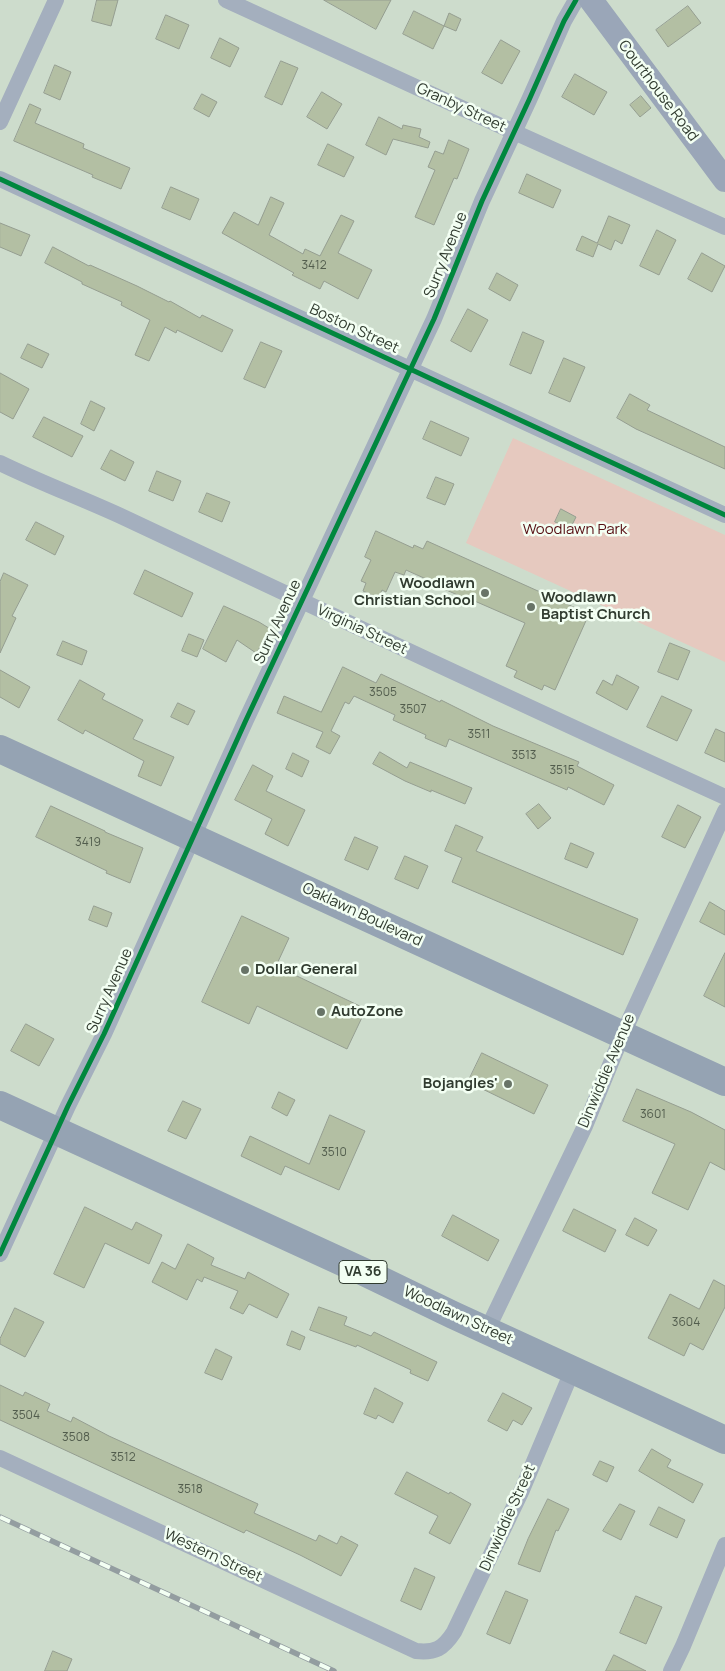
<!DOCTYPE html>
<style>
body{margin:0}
canvas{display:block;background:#cddccc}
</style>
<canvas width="725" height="1671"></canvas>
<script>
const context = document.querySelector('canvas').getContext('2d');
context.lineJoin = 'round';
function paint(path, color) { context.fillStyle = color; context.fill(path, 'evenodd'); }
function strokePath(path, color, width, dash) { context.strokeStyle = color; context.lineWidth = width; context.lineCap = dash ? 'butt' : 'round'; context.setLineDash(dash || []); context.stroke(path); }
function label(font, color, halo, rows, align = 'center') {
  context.font = font + ' Manrope,sans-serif'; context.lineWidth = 5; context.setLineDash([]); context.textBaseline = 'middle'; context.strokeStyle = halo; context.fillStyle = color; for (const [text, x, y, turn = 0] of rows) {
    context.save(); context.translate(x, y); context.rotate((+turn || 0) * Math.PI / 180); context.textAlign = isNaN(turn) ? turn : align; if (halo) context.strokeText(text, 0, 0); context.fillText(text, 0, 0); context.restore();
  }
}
const green = new Path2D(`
 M 513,438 L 725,535 L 725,662 L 466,543 Z`);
const building = new Path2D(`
 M 97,0 L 118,0 L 111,26 L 92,21 Z
 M 324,0 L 391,0 L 376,29 Z
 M 688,6 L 701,23 L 668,47 L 656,30 Z
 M 414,11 L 444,26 L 449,13 L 461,19 L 456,31 L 444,26 L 433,49 L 403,34 Z
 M 166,15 L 189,25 L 179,49 L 156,39 Z
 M 220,38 L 239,48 L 230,67 L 211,58 Z
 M 501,40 L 520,51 L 502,84 L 482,73 Z
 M 281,61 L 298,68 L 282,105 L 265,97 Z
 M 55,65 L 71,72 L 60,100 L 44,93 Z
 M 575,74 L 607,92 L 594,115 L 562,97 Z
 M 322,92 L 342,104 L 327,129 L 307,117 Z
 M 202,94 L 217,102 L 209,117 L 194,109 Z
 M 641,96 L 651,108 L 640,117 L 630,105 Z
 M 30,104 L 41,109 L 35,123 L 84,144 L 83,148 L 130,168 L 121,189 L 92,177 L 93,175 L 14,141 Z
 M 379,117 L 402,129 L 403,125 L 421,129 L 419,137 L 430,142 L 428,148 L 393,139 L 386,155 L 366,145 Z
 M 449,140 L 469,149 L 457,179 L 454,178 L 434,225 L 415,217 L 435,170 L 428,167 L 435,151 L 443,154 Z
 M 328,144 L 354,157 L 344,177 L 318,165 Z
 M 527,174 L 561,190 L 553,208 L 519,193 Z
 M 171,187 L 199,199 L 190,220 L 162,208 Z
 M 271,197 L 284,203 L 269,235 L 303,254 L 305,249 L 320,256 L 341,215 L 354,221 L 338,253 L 372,270 L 358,299 L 324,281 L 320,289 L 292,275 L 294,273 L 222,233 L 234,212 L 258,225 Z
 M 609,216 L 630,225 L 622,244 L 615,240 L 611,250 L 598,244 L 593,257 L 576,250 L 582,236 L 597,243 Z
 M 0,223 L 30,235 L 21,256 L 0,247 Z
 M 657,230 L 676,240 L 659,275 L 640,266 Z
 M 53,247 L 89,266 L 90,265 L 137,286 L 169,302 L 170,301 L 200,318 L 202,315 L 233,330 L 222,352 L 177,330 L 176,333 L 165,327 L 149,361 L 135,355 L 150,320 L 121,305 L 122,302 L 82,284 L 82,282 L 45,263 Z
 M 702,253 L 725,266 L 712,292 L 688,279 Z
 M 497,273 L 518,285 L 510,301 L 489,289 Z
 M 468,309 L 488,320 L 471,352 L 451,341 Z
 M 523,332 L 544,341 L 531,374 L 510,365 Z
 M 261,342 L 282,351 L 265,388 L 244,379 Z
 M 28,344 L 49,354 L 42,368 L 21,358 Z
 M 564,358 L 585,367 L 570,402 L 549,393 Z
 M 0,373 L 29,389 L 13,419 L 0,412 Z
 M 630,394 L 650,405 L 647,410 L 725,447 L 725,469 L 636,429 L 617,418 Z
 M 91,401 L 105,408 L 94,431 L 81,424 Z
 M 44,417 L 83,436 L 72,457 L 33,437 Z
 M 431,421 L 469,438 L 461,456 L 423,439 Z
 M 111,450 L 134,462 L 125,481 L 101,469 Z
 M 157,471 L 181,481 L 173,501 L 149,491 Z
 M 436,477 L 454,484 L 445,505 L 427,498 Z
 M 207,493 L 230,502 L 222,522 L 199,512 Z
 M 561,509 L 576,517 L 570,529 L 555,522 Z
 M 36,522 L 64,536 L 55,555 L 26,540 Z
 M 376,531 L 413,548 L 414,545 L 423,549 L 427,541 L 589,614 L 555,690 L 544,685 L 542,690 L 514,677 L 517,671 L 506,666 L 525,623 L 470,599 L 469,600 L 444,589 L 444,587 L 406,570 L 404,575 L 395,572 L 386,592 L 382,590 L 378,598 L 363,591 L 366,583 L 361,581 L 371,560 L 365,557 Z
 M 145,570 L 193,593 L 182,617 L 134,594 Z
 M 4,573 L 28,585 L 12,616 L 16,618 L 0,653 L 0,582 Z
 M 224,606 L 259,622 L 272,630 L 256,653 L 237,640 L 226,662 L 203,649 Z
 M 189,634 L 204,640 L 197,657 L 182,651 Z
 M 63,641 L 87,651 L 82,665 L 57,655 Z
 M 670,643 L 690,651 L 678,680 L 658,672 Z
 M 343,667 L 376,683 L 381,674 L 440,702 L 441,700 L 493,726 L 579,762 L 577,766 L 614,785 L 604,805 L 568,787 L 567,790 L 449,739 L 446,747 L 425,738 L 426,735 L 393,720 L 395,715 L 354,696 L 349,704 L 345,702 L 331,731 L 340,736 L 330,754 L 316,747 L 323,732 L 277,713 L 284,696 L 321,712 Z
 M 0,670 L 30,687 L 19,708 L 0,697 Z
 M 617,675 L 639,687 L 627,710 L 596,693 L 603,680 L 612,685 Z
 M 80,680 L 105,694 L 102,699 L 143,720 L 133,739 L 174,757 L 161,786 L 138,776 L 144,761 L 85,730 L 83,734 L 58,720 Z
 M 662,696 L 692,710 L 677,741 L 647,727 Z
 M 178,703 L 195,711 L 188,725 L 171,717 Z
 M 716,729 L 725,733 L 725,762 L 705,753 Z
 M 380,752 L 407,768 L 410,762 L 472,788 L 465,804 L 431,790 L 431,792 L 405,781 L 373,764 Z
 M 293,753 L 309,761 L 302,777 L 286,769 Z
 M 253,765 L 273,776 L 266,791 L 305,810 L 288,846 L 265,834 L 272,819 L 235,800 Z
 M 539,804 L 551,818 L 538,829 L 526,814 Z
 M 678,805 L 701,817 L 685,848 L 662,837 Z
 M 51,806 L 105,831 L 105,832 L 143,848 L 130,883 L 106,873 L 107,871 L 36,837 Z
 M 456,825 L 483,837 L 476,851 L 638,919 L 623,955 L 452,882 L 462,858 L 445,851 Z
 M 355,837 L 378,847 L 368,870 L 345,860 Z
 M 571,843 L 594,853 L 587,868 L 565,859 Z
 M 405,856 L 428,866 L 418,889 L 395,879 Z
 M 710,902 L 725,911 L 725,935 L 700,922 Z
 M 94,906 L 112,913 L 107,927 L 89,920 Z
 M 242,916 L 289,938 L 276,966 L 366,1009 L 347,1049 L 257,1006 L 249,1024 L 202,1002 Z
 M 725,953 L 725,1007 L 704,996 Z
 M 26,1024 L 54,1039 L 39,1066 L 11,1051 Z
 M 482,1053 L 548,1085 L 534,1114 L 468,1082 Z
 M 637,1089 L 691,1112 L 725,1130 L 725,1170 L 710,1162 L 688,1210 L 652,1193 L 675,1144 L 623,1121 Z
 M 279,1092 L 295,1100 L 287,1116 L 272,1108 Z
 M 183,1101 L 201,1109 L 186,1139 L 168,1131 Z
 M 330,1115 L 365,1131 L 339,1190 L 285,1166 L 281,1175 L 241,1156 L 250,1136 L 309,1164 Z
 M 85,1207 L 132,1230 L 136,1222 L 162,1235 L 149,1264 L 105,1243 L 84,1288 L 54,1274 Z
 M 574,1209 L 616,1230 L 605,1252 L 563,1231 Z
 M 453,1215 L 499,1240 L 488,1261 L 442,1236 Z
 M 635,1218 L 657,1230 L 648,1246 L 626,1235 Z
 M 188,1244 L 214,1258 L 211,1265 L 245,1279 L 248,1272 L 289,1294 L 277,1318 L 249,1304 L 243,1314 L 230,1308 L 238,1291 L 204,1277 L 202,1282 L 197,1279 L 187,1300 L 152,1282 L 162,1262 L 175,1269 Z
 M 714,1280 L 725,1286 L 725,1307 L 703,1350 L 690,1343 L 684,1356 L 648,1338 L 670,1294 L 699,1309 Z
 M 319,1307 L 347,1317 L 344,1325 L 371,1336 L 374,1332 L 437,1362 L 428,1381 L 410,1373 L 411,1370 L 357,1345 L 356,1347 L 310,1330 Z
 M 15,1308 L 44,1322 L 25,1357 L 0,1344 L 0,1339 Z
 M 292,1331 L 305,1337 L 300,1350 L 287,1345 Z
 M 216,1349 L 232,1357 L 222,1380 L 205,1373 Z
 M 0,1385 L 23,1396 L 25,1392 L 50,1404 L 47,1411 L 71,1422 L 73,1417 L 109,1436 L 258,1504 L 254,1513 L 316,1541 L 319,1535 L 337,1544 L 341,1536 L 358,1545 L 341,1576 L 300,1555 L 246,1530 L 244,1533 L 0,1420 Z
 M 375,1388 L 403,1403 L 393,1423 L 378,1415 L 376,1419 L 364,1414 Z
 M 503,1393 L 532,1408 L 522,1425 L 513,1420 L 507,1431 L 488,1421 Z
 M 652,1449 L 671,1460 L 667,1467 L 703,1484 L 693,1503 L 639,1471 Z
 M 600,1461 L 614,1467 L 607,1482 L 593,1475 Z
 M 407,1472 L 449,1494 L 450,1492 L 471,1504 L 450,1544 L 429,1533 L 438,1516 L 395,1494 Z
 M 548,1499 L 569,1509 L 558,1531 L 556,1530 L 540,1572 L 518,1564 L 528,1539 Z
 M 620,1504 L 635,1511 L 621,1540 L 603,1531 Z
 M 659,1507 L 685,1520 L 677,1538 L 650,1525 Z
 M 415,1568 L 435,1577 L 421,1610 L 401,1601 Z
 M 506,1591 L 528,1600 L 510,1644 L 487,1634 Z
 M 636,1596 L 662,1607 L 646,1644 L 620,1633 Z
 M 53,1651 L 72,1659 L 67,1671 L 45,1671 Z
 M 614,1655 L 646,1671 L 606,1671 Z`);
const street = new Path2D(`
 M 226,0 L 514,132 L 725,227
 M 0,122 L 56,0
 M 0,179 L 725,515
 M 0,463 C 41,483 84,499 125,518 C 325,612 524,706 725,797
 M 0,1254 L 68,1106 L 104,1034 L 246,720 L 434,319 L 482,201 L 529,100 L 564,21 L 576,0
 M 487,1330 L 585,1126 L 622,1036 L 725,811
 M 0,1458 L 416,1651 C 435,1653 443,1649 454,1632 L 522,1490 L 573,1369
 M 671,1671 L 683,1646 L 725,1545`);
const secondary = new Path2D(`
 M 591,0 L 725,180`);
const highway = new Path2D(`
 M 0,749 L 725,1082
 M 0,1105 L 364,1272 L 453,1315 L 725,1440`);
const rail = new Path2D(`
 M 0,1517 L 334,1671`);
const cycleway = new Path2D(`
 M 0,179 L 725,515
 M 0,1254 L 68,1106 L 104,1034 L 246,720 L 434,319 L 482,201 L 529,100 L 564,21 L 576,0`);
const markers = [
 [485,593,5,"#687467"],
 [531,607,5,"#687467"],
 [245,970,5,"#687467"],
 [321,1012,5,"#687467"],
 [508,1084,5,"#687467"]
];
const numberNames = [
 ["3412",314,266],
 ["3505",383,693],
 ["3507",413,710],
 ["3511",479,735],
 ["3513",524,756],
 ["3515",562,771],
 ["3419",88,843],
 ["3601",653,1115],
 ["3510",334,1153],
 ["3604",686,1323],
 ["3504",26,1416],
 ["3508",76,1438],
 ["3512",123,1458],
 ["3518",190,1490]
];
const shields = [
 [363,1272,48]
];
const shieldNames = [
 ["VA 36",363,1272]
];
const streetNames = [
 ["Courthouse Road",658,91,53],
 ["Granby Street",461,108,25],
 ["Surry Avenue",446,255,-68],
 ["Boston Street",354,329,25],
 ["Surry Avenue",278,622,-65],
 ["Virginia Street",362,630,25],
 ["Oaklawn Boulevard",362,915,25],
 ["Surry Avenue",110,991,-66],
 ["Dinwiddie Avenue",607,1071,-67],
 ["Woodlawn Street",458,1316,25],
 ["Dinwiddie Street",508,1518,-66],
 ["Western Street",213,1556,25]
];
const parkNames = [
 ["Woodlawn Park",575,530]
];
const poiNames = [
 ["Woodlawn",475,584,"right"],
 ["Christian School",475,601,"right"],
 ["Woodlawn",541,598],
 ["Baptist Church",541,615],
 ["Dollar General",255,970],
 ["AutoZone",331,1012],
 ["Bojangles'",498,1084,"right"]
];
paint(green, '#e6c9bf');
paint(building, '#b3bfa3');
strokePath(building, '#959e91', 1);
strokePath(street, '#a4afbe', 16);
strokePath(secondary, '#9aa6b8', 24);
strokePath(highway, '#95a3b3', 28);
strokePath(rail, '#939da0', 5.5);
strokePath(rail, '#f3fff3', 4, [11]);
strokePath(cycleway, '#00873e', 5);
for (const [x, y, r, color] of markers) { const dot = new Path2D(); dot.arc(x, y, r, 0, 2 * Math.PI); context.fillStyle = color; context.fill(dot); strokePath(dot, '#f3fff3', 2); }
label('12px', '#525d4d', null, numberNames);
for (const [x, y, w] of shields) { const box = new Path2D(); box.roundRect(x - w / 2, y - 11.5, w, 23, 4); context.fillStyle = '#f3fff3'; context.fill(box); strokePath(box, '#313c30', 1); }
label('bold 14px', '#313c30', null, shieldNames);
label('15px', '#313c30', '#f3fff3', streetNames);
label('15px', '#560e12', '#f3fff3', parkNames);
label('bold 15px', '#313c30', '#f3fff3', poiNames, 'left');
</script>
